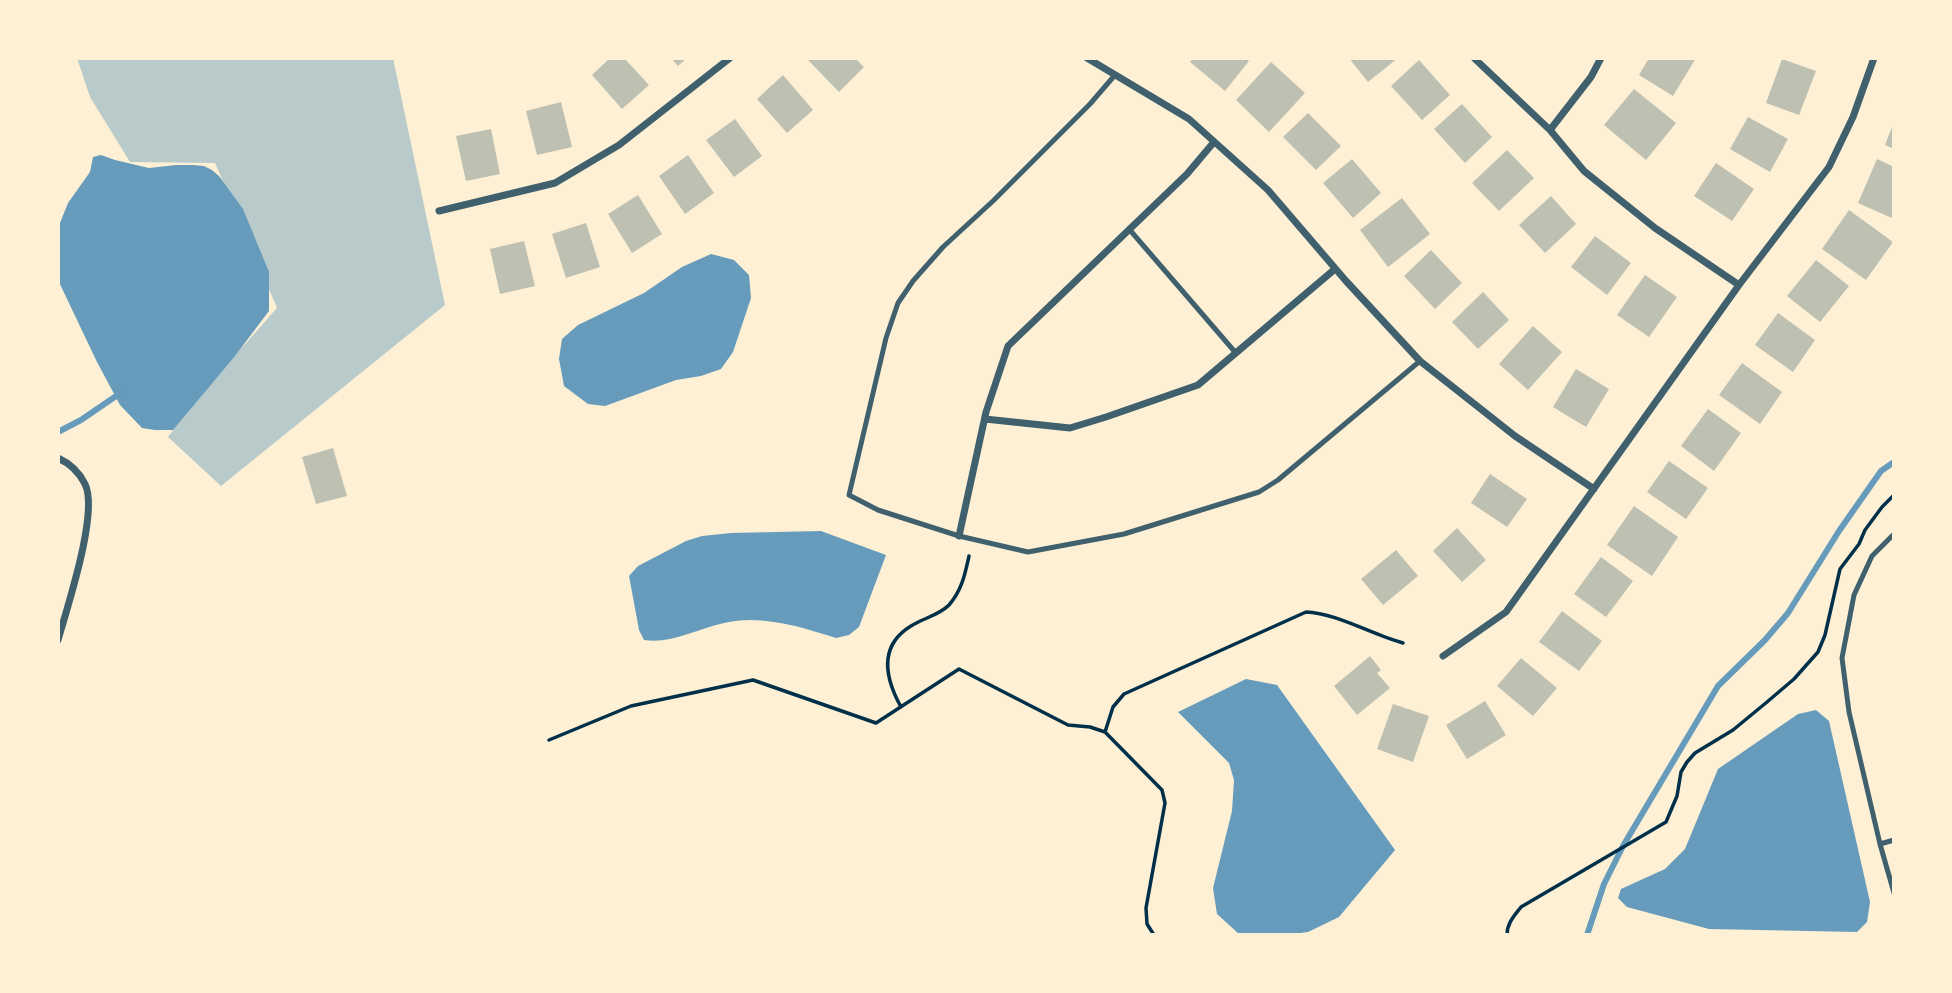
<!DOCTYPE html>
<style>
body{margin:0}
#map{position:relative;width:1952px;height:993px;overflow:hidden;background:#fdf0d5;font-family:Roboto,sans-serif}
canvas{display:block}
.frame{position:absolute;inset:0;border:60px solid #fdf0d5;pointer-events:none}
</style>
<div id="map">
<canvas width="1952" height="993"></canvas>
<div class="frame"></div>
</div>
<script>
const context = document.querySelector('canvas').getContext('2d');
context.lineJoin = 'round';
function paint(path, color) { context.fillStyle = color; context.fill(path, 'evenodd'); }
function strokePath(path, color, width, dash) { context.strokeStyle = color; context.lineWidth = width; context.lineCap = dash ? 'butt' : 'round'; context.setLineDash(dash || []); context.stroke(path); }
const green = new Path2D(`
 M 77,58 L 393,58 L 445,305 L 221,486 L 168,437 L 198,397 L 277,308 L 215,163 L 130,162 L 90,97 Z`);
const water = new Path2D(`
 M 101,155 L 115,160 L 149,168 L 176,165 L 193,165 L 204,166 L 212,170 L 219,176 L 243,209 L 269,272 L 269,311 L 235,356 L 173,430 L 155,430 L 142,428 L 120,405 L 97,362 L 58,280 L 58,228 L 68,203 L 90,172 L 93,157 Z
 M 711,254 L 734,260 L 749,275 L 751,298 L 733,352 L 721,369 L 701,376 L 676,380 L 605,406 L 588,404 L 564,386 L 559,359 L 562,339 L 578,325 L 644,293 L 682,267 Z
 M 821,531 L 886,555 L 859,627 L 849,635 L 836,638 C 801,627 761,614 724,623 C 697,629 671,644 644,640 L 639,630 L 629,576 L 638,566 L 686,541 L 702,536 L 731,533 Z
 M 1246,679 L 1277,685 L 1395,850 L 1339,917 L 1308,932 L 1286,935 L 1239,934 L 1217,914 L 1213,888 L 1232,811 L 1234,780 L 1229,763 L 1178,712 Z
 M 1816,710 L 1829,721 L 1870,902 L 1867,922 L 1857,932 L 1709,929 L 1627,907 L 1618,898 L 1621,889 L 1665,869 L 1685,849 L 1718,769 L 1798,714 Z`);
const stream = new Path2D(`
 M 58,432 L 81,420 L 122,392
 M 1587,935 L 1604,884 L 1623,846 L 1718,686 L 1765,640 L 1788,613 L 1839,531 L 1881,471 L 1894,462`);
const building = new Path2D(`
 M 610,58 L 624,58 L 649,85 L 622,109 L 592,75 Z
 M 671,58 L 687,58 L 678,66 Z
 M 809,58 L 855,58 L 864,67 L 839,92 L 807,59 Z
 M 1193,58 L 1245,58 L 1249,61 L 1225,91 L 1190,62 Z
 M 1349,58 L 1398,58 L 1368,82 Z
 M 1649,58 L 1696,58 L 1673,96 L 1639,75 Z
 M 1782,59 L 1816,71 L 1799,115 L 1766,103 Z
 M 1419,60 L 1450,95 L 1422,120 L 1391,86 Z
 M 1271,62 L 1305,93 L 1269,132 L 1236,100 Z
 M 783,75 L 813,110 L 787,133 L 757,99 Z
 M 1634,89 L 1676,123 L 1646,160 L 1604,125 Z
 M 561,102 L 572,147 L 537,155 L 526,111 Z
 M 1462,104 L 1492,137 L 1465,163 L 1434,129 Z
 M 1308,113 L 1341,146 L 1316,170 L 1283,137 Z
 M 1748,117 L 1788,139 L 1770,172 L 1730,149 Z
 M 735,119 L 762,156 L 734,177 L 706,140 Z
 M 1894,122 L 1894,149 L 1885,145 Z
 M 491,129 L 500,174 L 466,181 L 456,136 Z
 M 1507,150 L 1534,178 L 1499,211 L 1472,183 Z
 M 688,155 L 714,193 L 685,214 L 659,176 Z
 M 1352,159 L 1381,193 L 1353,218 L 1323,183 Z
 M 1877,159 L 1894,167 L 1894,219 L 1858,203 Z
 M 1716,163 L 1754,189 L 1732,221 L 1694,196 Z
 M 638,195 L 662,234 L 632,253 L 608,214 Z
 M 1551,196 L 1576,224 L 1545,253 L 1519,225 Z
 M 1402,198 L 1430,234 L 1388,267 L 1360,230 Z
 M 1849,210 L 1893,242 L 1866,280 L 1822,249 Z
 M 586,223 L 600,267 L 566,278 L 552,234 Z
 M 1595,236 L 1631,263 L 1607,295 L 1571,267 Z
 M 524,241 L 535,286 L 500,294 L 490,249 Z
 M 1431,250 L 1462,283 L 1435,309 L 1404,276 Z
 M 1816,260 L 1849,286 L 1820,322 L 1787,296 Z
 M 1645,275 L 1677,297 L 1649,337 L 1617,315 Z
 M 1483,292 L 1509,320 L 1478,349 L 1452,322 Z
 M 1778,313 L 1815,340 L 1793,372 L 1755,345 Z
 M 1533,326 L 1562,352 L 1528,390 L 1499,364 Z
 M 1742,363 L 1782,392 L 1760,424 L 1719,395 Z
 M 1576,369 L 1609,389 L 1586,427 L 1553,407 Z
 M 1708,409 L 1741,433 L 1714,471 L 1681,446 Z
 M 333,448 L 347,496 L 316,504 L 302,457 Z
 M 1669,461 L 1708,488 L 1686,519 L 1647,492 Z
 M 1490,474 L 1527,499 L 1507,527 L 1471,503 Z
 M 1634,506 L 1678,537 L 1652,576 L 1607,545 Z
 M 1457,528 L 1486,560 L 1462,582 L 1433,551 Z
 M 1396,550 L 1418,576 L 1383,605 L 1361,579 Z
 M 1601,557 L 1633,581 L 1606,617 L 1574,594 Z
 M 1562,611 L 1602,641 L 1579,671 L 1539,642 Z
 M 1370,656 L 1381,670 L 1377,673 L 1390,688 L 1357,715 L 1334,686 Z
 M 1521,658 L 1557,688 L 1533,716 L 1497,686 Z
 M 1485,701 L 1506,735 L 1467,759 L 1446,725 Z
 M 1393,704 L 1429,716 L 1413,762 L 1377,749 Z`);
const path = new Path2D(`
 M 901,707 C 885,678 878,646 911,626 C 923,618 938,616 949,605 C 962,590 965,574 969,556
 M 1105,732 L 1113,707 L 1124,694 L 1306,612 C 1336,613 1373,635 1403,643
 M 549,740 L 631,706 L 753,680 L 876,723 L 959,669 L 1068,725 L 1090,727 L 1105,732 L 1162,790 L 1165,803 L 1146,908 L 1147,924 L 1154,935
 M 1507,935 C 1507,923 1514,916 1521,907 L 1666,822 L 1677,796 L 1681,772 L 1687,762 L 1695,753 L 1733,730 L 1767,702 L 1794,679 L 1818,652 L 1825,635 L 1840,569 L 1859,544 L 1865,530 L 1882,507 L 1894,495`);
const service = new Path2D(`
 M 1115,75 L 1090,104 L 993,201 L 943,247 L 913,281 L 898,303 L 886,338 L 849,495 L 878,510 L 959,536 L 1028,552 L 1124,534 L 1259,492 L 1278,480 L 1420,361
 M 1129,229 L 1235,352
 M 1894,534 L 1872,556 L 1854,595 L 1842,658 L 1849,712 L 1880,844 L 1894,893
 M 1880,844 L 1894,840`);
const minor = new Path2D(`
 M 1087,58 L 1189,119 L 1268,190 L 1346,281 L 1420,361 L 1515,436 L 1594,489
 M 1474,58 L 1550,130 L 1584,171 L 1655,228 L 1739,285
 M 1550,130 L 1591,77 L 1601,58
 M 439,211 L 555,183 L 619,145 L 730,58
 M 985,419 L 1070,428 L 1106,417 L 1198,385 L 1335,269
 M 58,458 C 69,463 79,472 85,484 C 99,512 67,608 58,640
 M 959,536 L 986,412 L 1008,346 L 1187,174 L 1214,142
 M 1443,656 L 1506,612 L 1739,285 L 1829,167 L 1853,117 L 1874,58`);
paint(green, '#b9caca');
paint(water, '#669bbc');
strokePath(stream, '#669bbc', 6);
paint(building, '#bec0b2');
strokePath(path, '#003049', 3.5);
strokePath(service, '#3f606c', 5);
strokePath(minor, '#3f606c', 7);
</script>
